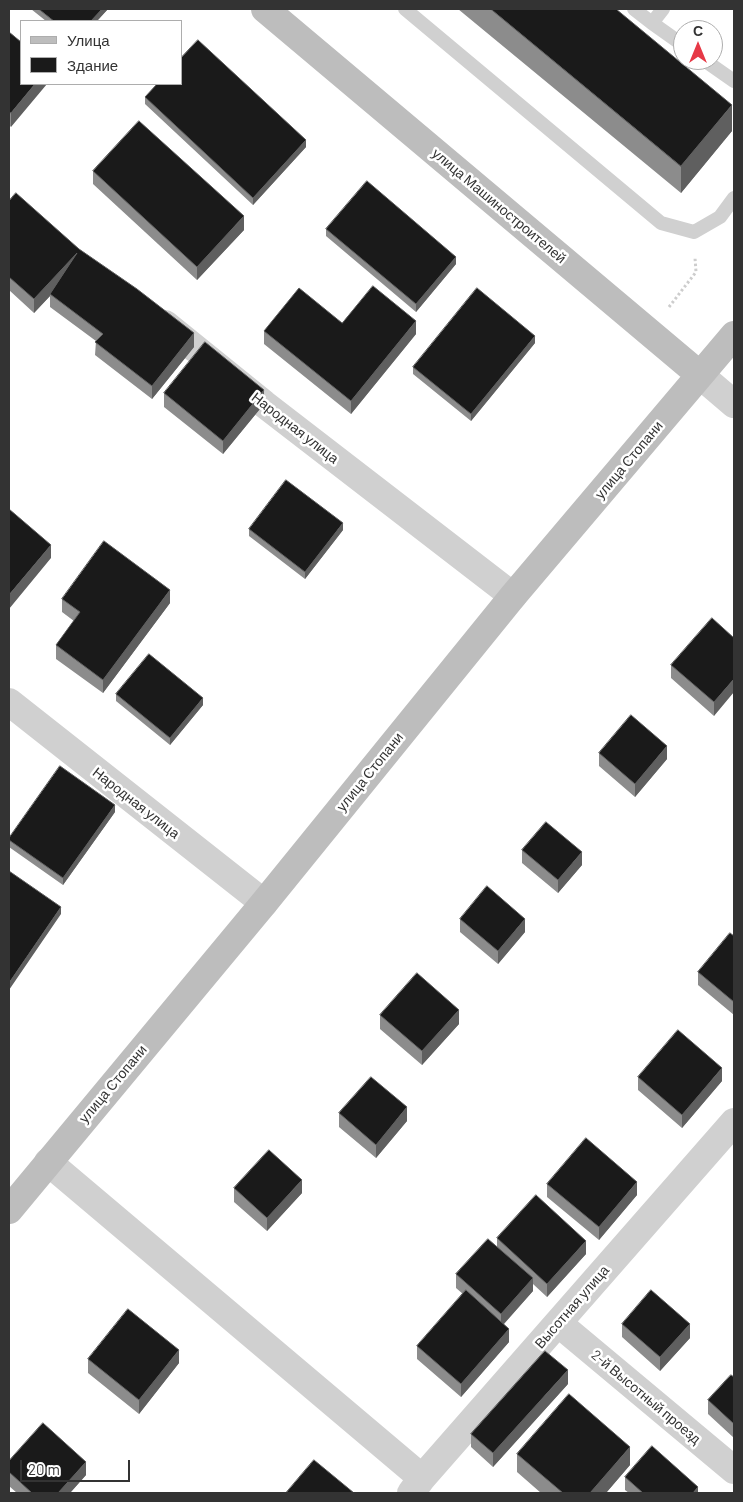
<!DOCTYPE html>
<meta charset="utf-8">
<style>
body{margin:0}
#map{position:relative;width:743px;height:1502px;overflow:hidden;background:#fff;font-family:Barlow,sans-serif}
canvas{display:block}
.frame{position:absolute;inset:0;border:10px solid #333;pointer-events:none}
.legend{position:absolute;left:20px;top:20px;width:162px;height:65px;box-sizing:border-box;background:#fff;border:1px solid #adadad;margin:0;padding:6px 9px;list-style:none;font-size:15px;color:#333}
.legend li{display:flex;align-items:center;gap:10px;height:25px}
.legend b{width:25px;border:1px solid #adadad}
.north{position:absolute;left:673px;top:20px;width:50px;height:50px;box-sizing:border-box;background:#fff;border:1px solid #adadad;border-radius:50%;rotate:0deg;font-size:14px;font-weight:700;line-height:20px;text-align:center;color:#333}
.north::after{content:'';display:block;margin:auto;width:18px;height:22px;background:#e63946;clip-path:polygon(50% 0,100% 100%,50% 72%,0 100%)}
.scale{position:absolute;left:20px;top:1460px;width:110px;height:22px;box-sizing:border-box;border:2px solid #333;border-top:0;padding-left:6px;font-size:15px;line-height:18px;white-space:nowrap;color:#333;-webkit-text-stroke:4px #fff;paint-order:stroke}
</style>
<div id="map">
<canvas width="743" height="1502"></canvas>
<div class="frame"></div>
<ul class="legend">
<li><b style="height:6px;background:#bdbdbd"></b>Улица</li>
<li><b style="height:14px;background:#1a1a1a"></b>Здание</li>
</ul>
<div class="north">С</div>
<div class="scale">20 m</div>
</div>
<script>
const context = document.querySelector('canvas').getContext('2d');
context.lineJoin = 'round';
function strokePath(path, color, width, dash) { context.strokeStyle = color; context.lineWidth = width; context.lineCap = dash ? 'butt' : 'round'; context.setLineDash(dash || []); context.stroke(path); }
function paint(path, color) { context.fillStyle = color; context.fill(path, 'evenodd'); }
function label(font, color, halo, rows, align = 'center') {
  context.font = font + ' Barlow,sans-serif'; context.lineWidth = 5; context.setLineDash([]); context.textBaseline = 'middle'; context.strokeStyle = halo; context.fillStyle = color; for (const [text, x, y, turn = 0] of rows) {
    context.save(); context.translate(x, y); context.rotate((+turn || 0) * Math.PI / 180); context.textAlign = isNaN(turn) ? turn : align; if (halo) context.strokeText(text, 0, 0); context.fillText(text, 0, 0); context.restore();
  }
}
const path = new Path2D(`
 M 669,307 L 696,272 L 695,258`);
const lane = new Path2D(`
 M 405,9 L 661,223 L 694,232 L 720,217 L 734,198
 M 634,9 L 652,23 L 663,9
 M 652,23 L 683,45
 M 704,60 L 734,81`);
const street = new Path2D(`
 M 165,324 L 264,404 L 513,596
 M 700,375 L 734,404
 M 9,702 L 264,903
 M 48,1162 L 422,1478
 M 558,1323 L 734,1470
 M 411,1493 L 422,1478 L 734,1122`);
const secondary = new Path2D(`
 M 265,9 L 700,375
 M 9,1210 L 264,903 L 513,596 L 734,335`);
const wall = new Path2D(`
 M 31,9 L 108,9 L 97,21 L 46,21 Z
 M 458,9 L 616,9 L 732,131 L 681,193 Z
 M 9,32 L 21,42 L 11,127 L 9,125 Z
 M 145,97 L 306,147 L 253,205 L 145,104 Z
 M 93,171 L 244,230 L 197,280 L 93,184 Z
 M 9,201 L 79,249 L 194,347 L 152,399 L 95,355 L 96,341 L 50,307 L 50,296 L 34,313 L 9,290 Z
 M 326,229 L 456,264 L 416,312 L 326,236 Z
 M 342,323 L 416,334 L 351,414 L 264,344 L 264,331 Z
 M 535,343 L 471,421 L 413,374 L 413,367 Z
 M 164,393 L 264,404 L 223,454 L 164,407 Z
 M 249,529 L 343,530 L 305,579 L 249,536 Z
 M 62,599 L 170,603 L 103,693 L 56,659 L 56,645 L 74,621 L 62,612 Z
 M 734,638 L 714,716 L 671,678 L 671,665 Z
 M 116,694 L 203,705 L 170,745 L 116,701 Z
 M 599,753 L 667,759 L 635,797 L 599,766 Z
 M 115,812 L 63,885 L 9,847 L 9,838 Z
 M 522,850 L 582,865 L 558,893 L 522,863 Z
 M 460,919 L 525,932 L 498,964 L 460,932 Z
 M 734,936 L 734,1015 L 698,985 L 698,972 Z
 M 380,1015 L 459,1024 L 422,1065 L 380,1029 Z
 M 638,1077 L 722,1081 L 682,1128 L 638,1090 Z
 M 339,1113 L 407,1121 L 376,1158 L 339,1127 Z
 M 547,1184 L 637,1195 L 599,1240 L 547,1197 Z
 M 234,1188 L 302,1193 L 267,1231 L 234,1202 Z
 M 497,1238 L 586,1254 L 547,1297 L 533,1284 L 533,1291 L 504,1324 L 509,1342 L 461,1397 L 417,1359 L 417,1346 L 463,1294 L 456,1288 L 456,1274 L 497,1246 Z
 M 622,1324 L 690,1338 L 660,1371 L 622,1337 Z
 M 88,1359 L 179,1363 L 139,1414 L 88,1373 Z
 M 734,1377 L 734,1438 L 708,1414 L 708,1400 Z
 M 568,1384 L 493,1467 L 471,1447 L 471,1434 Z
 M 517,1454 L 630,1465 L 606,1493 L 541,1493 L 517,1472 Z
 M 9,1461 L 86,1475 L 70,1493 L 17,1493 L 9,1486 Z
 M 625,1477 L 698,1493 L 629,1493 L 625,1490 Z`);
const shadedWall = new Path2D(`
 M 102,9 L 108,9 L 97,21 L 91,21 Z
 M 35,84 L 47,84 L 11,127 L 11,113 Z
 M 732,105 L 732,131 L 681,193 L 681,166 Z
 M 306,140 L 306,147 L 253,205 L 253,198 Z
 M 244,216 L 244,230 L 197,280 L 197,267 Z
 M 77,253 L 50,294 L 50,296 L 34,313 L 34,299 Z
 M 456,257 L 456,264 L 416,312 L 416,304 Z
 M 416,321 L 416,334 L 351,414 L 351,401 Z
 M 194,333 L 194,347 L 152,399 L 152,386 Z
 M 535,336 L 535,343 L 471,421 L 471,414 Z
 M 264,390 L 264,404 L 223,454 L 223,441 Z
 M 343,523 L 343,530 L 305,579 L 305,572 Z
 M 51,545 L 51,558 L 9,609 L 9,595 Z
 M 170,590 L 170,603 L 103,693 L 103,680 Z
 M 734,679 L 734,692 L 714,716 L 714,702 Z
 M 203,698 L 203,705 L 170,745 L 170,738 Z
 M 667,746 L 667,759 L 635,797 L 635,784 Z
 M 115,805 L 115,812 L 63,885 L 63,878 Z
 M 582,852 L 582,865 L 558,893 L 558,880 Z
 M 61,907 L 61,914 L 9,990 L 9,983 Z
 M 525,919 L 525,932 L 498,964 L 498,951 Z
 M 459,1010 L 459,1024 L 422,1065 L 422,1051 Z
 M 722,1068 L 722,1081 L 682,1128 L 682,1115 Z
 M 407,1107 L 407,1121 L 376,1158 L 376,1145 Z
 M 302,1180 L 302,1193 L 267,1231 L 267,1218 Z
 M 637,1182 L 637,1195 L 599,1240 L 599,1227 Z
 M 586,1241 L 586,1254 L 547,1297 L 547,1284 Z
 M 533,1278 L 533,1291 L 501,1327 L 501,1314 Z
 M 690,1324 L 690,1338 L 660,1371 L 660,1357 Z
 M 509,1329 L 509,1342 L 461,1397 L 461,1384 Z
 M 179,1350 L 179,1363 L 139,1414 L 139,1400 Z
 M 568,1370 L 568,1384 L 493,1467 L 493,1453 Z
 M 630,1447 L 630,1465 L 606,1493 L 590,1493 Z
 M 86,1462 L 86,1475 L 70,1493 L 58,1493 Z
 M 698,1487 L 698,1493 L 693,1493 Z`);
const building = new Path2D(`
 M 39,9 L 102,9 L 91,21 L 54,21 Z
 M 491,9 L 616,9 L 732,105 L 681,166 Z
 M 9,32 L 21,42 L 21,84 L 35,84 L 11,113 L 9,112 Z
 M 198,40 L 306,140 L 253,198 L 145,97 L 157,84 L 181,84 L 181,58 Z
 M 139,121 L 244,216 L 197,267 L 93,171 Z
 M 367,181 L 456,257 L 416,304 L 326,229 Z
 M 16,193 L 79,249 L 137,289 L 194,333 L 152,386 L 95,342 L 103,334 L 50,294 L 77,253 L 34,299 L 9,277 L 9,201 Z
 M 373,286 L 416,321 L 351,401 L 264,331 L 299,288 L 342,323 Z
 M 477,288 L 535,336 L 471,414 L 413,367 Z
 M 205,342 L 264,390 L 223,441 L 164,393 Z
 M 286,480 L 343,523 L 305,572 L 249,529 Z
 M 9,509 L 51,545 L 9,595 Z
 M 104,541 L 170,590 L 103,680 L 56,645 L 80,612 L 62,599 Z
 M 712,618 L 734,638 L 734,679 L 714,702 L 671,665 Z
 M 149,654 L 203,698 L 170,738 L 116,694 Z
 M 631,715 L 667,746 L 635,784 L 599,753 Z
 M 60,766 L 115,805 L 63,878 L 9,840 L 9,838 Z
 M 546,822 L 582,852 L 558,880 L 522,850 Z
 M 9,871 L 61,907 L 9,983 Z
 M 487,886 L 525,919 L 498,951 L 460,919 Z
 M 730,933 L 734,936 L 734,1002 L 698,972 Z
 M 417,973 L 459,1010 L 422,1051 L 380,1015 Z
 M 678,1030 L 722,1068 L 682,1115 L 638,1077 Z
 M 371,1077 L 407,1107 L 376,1145 L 339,1113 Z
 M 586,1138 L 637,1182 L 599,1227 L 547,1184 Z
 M 269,1150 L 302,1180 L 267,1218 L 234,1188 Z
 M 536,1195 L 586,1241 L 547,1284 L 497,1238 Z
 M 488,1239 L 533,1278 L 501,1314 L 456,1274 Z
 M 466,1290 L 509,1329 L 461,1384 L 417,1346 Z
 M 651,1290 L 690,1324 L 660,1357 L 622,1324 Z
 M 128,1309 L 179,1350 L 139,1400 L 88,1359 Z
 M 545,1351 L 568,1370 L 493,1453 L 471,1434 Z
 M 731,1375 L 734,1377 L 734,1424 L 708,1400 Z
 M 569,1394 L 630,1447 L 590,1493 L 563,1493 L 517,1454 Z
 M 43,1423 L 86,1462 L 58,1493 L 32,1493 L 9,1472 L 9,1461 Z
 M 652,1446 L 698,1487 L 693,1493 L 643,1493 L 625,1477 Z
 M 314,1460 L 354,1493 L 286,1493 Z`);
const streetNames = [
 ["улица Машиностроителей",499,206,40],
 ["Народная улица",295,428,38],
 ["улица Стопани",629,460,-50],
 ["улица Стопани",370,772,-51],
 ["Народная улица",136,803,38],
 ["улица Стопани",113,1084,-50],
 ["Высотная улица",572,1307,-49],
 ["2-й Высотный проезд",646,1397,40]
];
strokePath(path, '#cdcdcd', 3, [2.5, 2.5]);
strokePath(lane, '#d0d0d0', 14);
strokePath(street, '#d0d0d0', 28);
strokePath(secondary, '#bdbdbd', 28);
paint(wall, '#8c8c8c');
paint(shadedWall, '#5f5f5f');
paint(building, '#1a1a1a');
strokePath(building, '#5f5f5f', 1);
label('14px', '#333', '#fff', streetNames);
</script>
